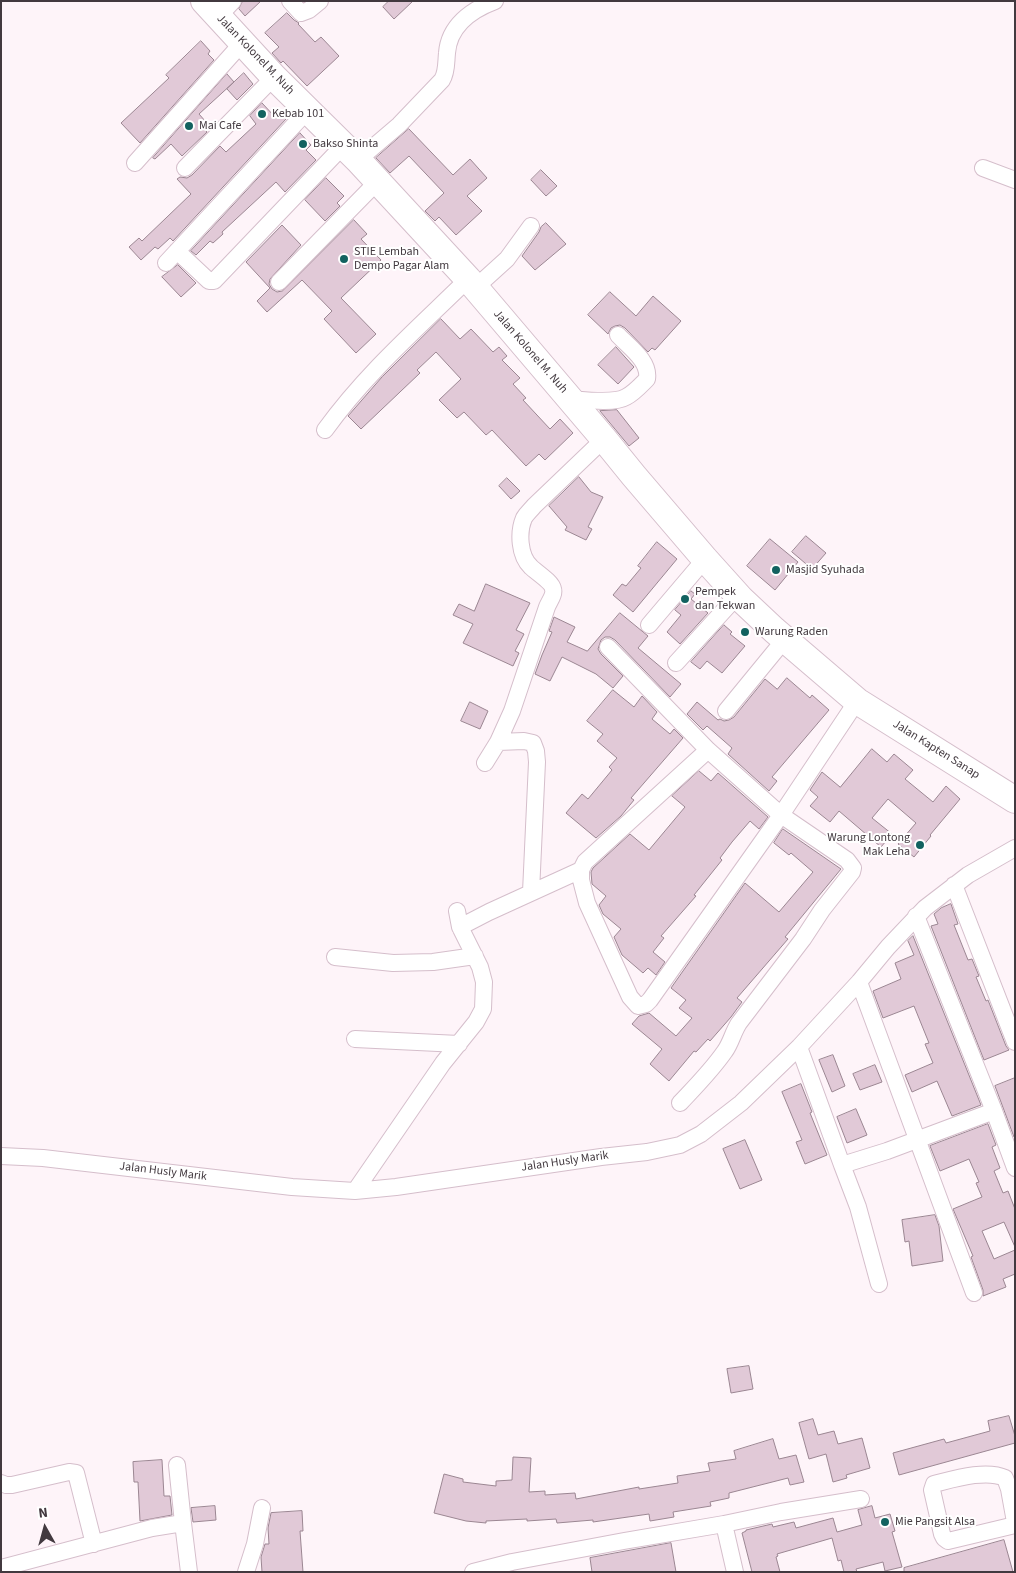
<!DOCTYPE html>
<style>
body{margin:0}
#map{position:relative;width:1016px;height:1573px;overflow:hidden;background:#fef4f9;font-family:"Source Sans 3",sans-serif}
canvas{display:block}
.frame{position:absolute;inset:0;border:2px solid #42393f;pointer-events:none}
.north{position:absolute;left:20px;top:1503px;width:50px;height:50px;-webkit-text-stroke:4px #fff;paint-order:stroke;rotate:353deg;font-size:14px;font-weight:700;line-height:20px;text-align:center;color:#42393f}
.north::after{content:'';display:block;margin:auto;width:18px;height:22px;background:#42393f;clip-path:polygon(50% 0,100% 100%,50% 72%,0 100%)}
</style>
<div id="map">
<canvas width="1016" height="1573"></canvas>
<div class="frame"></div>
<div class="north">N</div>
</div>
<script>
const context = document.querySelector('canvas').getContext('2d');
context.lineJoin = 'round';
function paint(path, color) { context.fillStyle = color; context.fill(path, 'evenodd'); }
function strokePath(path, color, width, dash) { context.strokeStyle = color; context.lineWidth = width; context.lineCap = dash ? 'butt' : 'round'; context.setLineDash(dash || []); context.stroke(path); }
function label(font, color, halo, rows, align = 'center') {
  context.font = font + ' "Source Sans 3",sans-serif'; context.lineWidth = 4; context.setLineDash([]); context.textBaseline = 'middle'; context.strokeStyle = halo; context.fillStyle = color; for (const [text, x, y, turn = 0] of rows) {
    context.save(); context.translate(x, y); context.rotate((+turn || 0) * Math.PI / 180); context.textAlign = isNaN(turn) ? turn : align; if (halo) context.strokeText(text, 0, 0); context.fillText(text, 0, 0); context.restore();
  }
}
const building = new Path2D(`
 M 243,1 L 261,1 L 245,16 L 239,9 Z
 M 389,1 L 413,1 L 394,19 L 383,7 Z
 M 287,13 L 294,20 L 299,23 L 298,24 L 315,42 L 321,37 L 339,56 L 307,86 L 283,61 L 281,63 L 272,53 L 279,47 L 265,33 Z
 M 201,41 L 210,51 L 208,54 L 214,60 L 140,143 L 121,123 L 169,78 L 166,75 Z
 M 244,73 L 253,84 L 237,100 L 227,89 Z
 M 227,74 L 234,82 L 199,114 L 206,122 L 202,126 L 207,132 L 182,156 L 171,144 L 155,159 L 153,158 Z
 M 262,103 L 276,118 L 281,114 L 286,119 L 173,241 L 170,238 L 158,249 L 155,247 L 141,260 L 129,247 L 139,238 L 142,241 L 191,194 L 177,179 L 180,177 L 187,178 L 192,175 L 220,146 L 226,152 L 256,124 L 250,116 Z
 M 409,129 L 453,175 L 470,159 L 487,178 L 467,196 L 482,211 L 456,235 L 439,217 L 435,221 L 425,211 L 444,193 L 409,156 L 390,173 L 376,158 Z
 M 300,133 L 311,145 L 306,150 L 316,160 L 285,192 L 276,182 L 222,232 L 223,234 L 213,243 L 210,241 L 196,255 L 191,251 Z
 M 541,170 L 557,186 L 546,196 L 531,180 Z
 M 326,178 L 344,196 L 337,203 L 340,206 L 325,221 L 305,200 Z
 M 354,220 L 367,234 L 361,239 L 381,260 L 341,298 L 376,334 L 356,353 L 324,319 L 332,311 L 302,280 L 267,312 L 257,301 L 270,288 L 246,262 L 282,225 L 301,245 L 270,279 L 269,284 L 272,289 L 277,292 L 282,291 Z
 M 546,223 L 566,244 L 535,270 L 522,256 L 539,232 L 541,227 Z
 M 178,265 L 196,283 L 181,297 L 162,277 Z
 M 610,292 L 636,316 L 653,296 L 681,321 L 655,350 L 652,348 L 648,352 L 625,328 L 620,325 L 615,326 L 611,328 L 608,334 L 588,315 Z
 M 441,319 L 460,339 L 471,329 L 493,352 L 499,347 L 507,356 L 502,360 L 520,378 L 513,384 L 526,398 L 523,400 L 550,429 L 560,419 L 573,433 L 545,460 L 539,454 L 526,466 L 492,430 L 486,435 L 464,412 L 457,418 L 439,400 L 461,379 L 436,352 L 417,370 L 420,373 L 361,429 L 348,416 L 382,377 Z
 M 616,347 L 634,367 L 618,384 L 598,365 Z
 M 617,410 L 639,438 L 629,446 L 600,411 Z
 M 579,477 L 591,492 L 603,497 L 588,527 L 592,529 L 586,540 L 565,530 L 567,527 L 549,506 Z
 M 507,478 L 520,491 L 511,499 L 499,486 Z
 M 806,536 L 826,553 L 812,569 L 792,552 Z
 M 770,539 L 798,562 L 775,590 L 747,566 Z
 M 657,542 L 677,559 L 633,612 L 613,595 L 622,584 L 626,586 L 641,568 L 638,566 Z
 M 486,584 L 530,603 L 516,630 L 524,634 L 515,651 L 519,653 L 513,666 L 463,643 L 473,624 L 453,615 L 459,604 L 474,611 Z
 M 691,591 L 695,594 L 691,599 L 708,613 L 680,644 L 667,632 L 681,615 L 675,610 Z
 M 620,613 L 648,636 L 638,648 L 681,684 L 670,697 L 615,640 L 610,637 L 605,637 L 601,640 L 598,649 L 601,654 L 623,676 L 613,688 L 596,674 L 562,657 L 550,681 L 535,674 L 542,655 L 552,632 L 549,631 L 554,617 L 575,627 L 567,642 L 587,651 Z
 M 724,625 L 732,632 L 730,634 L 745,646 L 722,673 L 707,661 L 700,669 L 691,662 Z
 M 787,678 L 810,698 L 812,695 L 829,710 L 772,777 L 777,781 L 769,791 L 728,754 L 732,748 L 707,726 L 703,730 L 687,714 L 697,702 L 718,720 L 720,719 L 724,721 L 729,720 L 734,717 L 765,679 L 777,689 Z
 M 613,690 L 634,707 L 642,696 L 657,712 L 652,719 L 670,734 L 674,729 L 683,738 L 631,798 L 634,800 L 621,816 L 596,838 L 566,813 L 582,794 L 588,799 L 612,770 L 609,767 L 617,758 L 597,741 L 603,734 L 587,721 Z
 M 470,702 L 488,711 L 480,729 L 461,721 Z
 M 872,749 L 887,762 L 894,754 L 913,770 L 905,779 L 933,802 L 946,786 L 960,799 L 930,835 L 931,836 L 914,857 L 898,844 L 916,823 L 888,799 L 872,818 L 892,834 L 881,847 L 839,811 L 830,822 L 810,806 L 818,797 L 810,790 L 822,772 L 840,787 Z
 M 699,771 L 711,781 L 718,773 L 768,817 L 759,829 L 750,821 L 732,842 L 720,858 L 722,860 L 694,895 L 696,896 L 661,936 L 664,938 L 653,952 L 665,962 L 656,975 L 648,968 L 643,973 L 622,955 L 614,937 L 621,929 L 603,914 L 599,905 L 606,896 L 592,884 L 591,872 L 593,868 L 630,834 L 649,850 L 685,807 L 672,796 Z
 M 783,829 L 841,869 L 785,937 L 788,939 L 737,998 L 742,1002 L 731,1017 L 710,1041 L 708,1039 L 696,1052 L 694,1051 L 669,1081 L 650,1064 L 662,1049 L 632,1024 L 639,1016 L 649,1013 L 676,1036 L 692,1018 L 679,1008 L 686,1000 L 671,988 L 745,883 L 779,912 L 813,872 L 791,853 L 789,855 L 774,843 Z
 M 951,904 L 958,924 L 954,925 L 968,960 L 972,959 L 979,976 L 976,977 L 986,1001 L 988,1000 L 1006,1046 L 1009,1050 L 984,1060 L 931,926 L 938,924 L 934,914 L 941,908 Z
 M 913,936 L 981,1105 L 952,1116 L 937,1081 L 912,1092 L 905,1075 L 933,1063 L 925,1044 L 929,1043 L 914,1006 L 883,1018 L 873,991 L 901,979 L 895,963 L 914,955 L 908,941 Z
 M 833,1055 L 845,1086 L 832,1092 L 819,1060 Z
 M 875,1065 L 882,1082 L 860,1090 L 853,1074 Z
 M 1015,1078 L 1015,1137 L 1014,1137 L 995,1086 Z
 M 801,1084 L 812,1112 L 810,1113 L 827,1155 L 805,1164 L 796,1142 L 802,1140 L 782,1092 Z
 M 856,1109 L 867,1135 L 847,1143 L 837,1117 Z
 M 988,1124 L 996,1145 L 992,1147 L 1000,1168 L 994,1171 L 1003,1193 L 1008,1191 L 1015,1209 L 1015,1247 L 1004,1222 L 982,1231 L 994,1259 L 1015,1250 L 1015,1274 L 1003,1279 L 1006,1287 L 983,1296 L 983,1290 L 971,1257 L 973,1256 L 953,1209 L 982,1197 L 976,1183 L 979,1182 L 969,1159 L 940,1171 L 930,1146 Z
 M 745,1140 L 762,1180 L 740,1189 L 723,1149 Z
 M 935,1215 L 939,1226 L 943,1261 L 912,1266 L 909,1241 L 905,1242 L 902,1220 Z
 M 749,1366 L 753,1389 L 731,1393 L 727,1369 Z
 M 1009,1416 L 1015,1436 L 1015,1443 L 899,1475 L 893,1453 L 944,1439 L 946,1443 L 990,1431 L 988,1421 Z
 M 813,1419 L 818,1435 L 834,1431 L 838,1444 L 862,1438 L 870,1468 L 846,1475 L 847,1478 L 833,1482 L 826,1454 L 809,1459 L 799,1423 Z
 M 773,1439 L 779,1459 L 796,1455 L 804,1482 L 790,1485 L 788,1478 L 729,1493 L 729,1498 L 710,1502 L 711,1506 L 673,1512 L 674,1517 L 650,1521 L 649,1514 L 593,1522 L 593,1520 L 557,1523 L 556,1519 L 527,1521 L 527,1519 L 486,1521 L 486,1523 L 466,1521 L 434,1513 L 444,1474 L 463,1479 L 463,1482 L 496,1486 L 496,1481 L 512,1480 L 513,1457 L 531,1458 L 529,1492 L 545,1491 L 545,1495 L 575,1493 L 576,1499 L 639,1487 L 639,1489 L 678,1483 L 677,1476 L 710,1471 L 708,1463 L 736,1459 L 734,1451 Z
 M 162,1460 L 164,1496 L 170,1496 L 172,1515 L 140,1521 L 138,1482 L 134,1482 L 133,1462 Z
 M 215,1506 L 216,1520 L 193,1522 L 191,1508 Z
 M 872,1506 L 875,1518 L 890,1514 L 895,1531 L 892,1532 L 902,1567 L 885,1571 L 883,1562 L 856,1569 L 857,1572 L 844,1572 L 841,1560 L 838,1561 L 832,1538 L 777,1554 L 778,1556 L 776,1557 L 780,1572 L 752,1572 L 742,1533 L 746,1531 L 746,1530 L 772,1524 L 773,1527 L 794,1522 L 796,1528 L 833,1518 L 837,1532 L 862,1525 L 858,1510 Z
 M 302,1511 L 303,1531 L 300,1531 L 303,1572 L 262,1572 L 261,1557 L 265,1544 L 269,1544 L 268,1528 L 271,1513 Z
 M 1004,1540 L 1013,1572 L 904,1572 L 904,1568 Z
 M 671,1543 L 676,1572 L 592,1572 L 590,1558 Z`);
const minor = new Path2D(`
 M 290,1 L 301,13 L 309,10 L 320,1
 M 218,17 L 233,1
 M 358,160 L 399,125 L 442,80 C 447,72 446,62 447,53 C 449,26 471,10 495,1
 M 135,163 L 243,42
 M 185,168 L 274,77
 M 983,168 L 1015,180
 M 177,251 L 209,281 L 214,281 L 343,146
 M 166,263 L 308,110
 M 279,282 L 378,181
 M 475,288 L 507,259 L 531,226
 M 570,399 C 585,400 614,404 626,397 C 634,393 641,385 647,379 C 650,361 629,347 618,335
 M 325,430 C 366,373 418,328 468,279
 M 649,625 L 705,559
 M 608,647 L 708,750 L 781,815 L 847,860 L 853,868 L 852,872 L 822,910 L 803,939 L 739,1023 C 733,1032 731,1043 725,1051 C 712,1070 696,1086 680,1103
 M 676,663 L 738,595
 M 726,711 L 785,639
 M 498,742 L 524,741 L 533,743 L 536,751 L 537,762 L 531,892
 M 708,750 L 585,862 L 581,870 L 581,880 L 587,903 L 630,997 L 638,1006 L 646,1004 L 650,1000 L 781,815 L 857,701
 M 485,763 L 498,742 L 512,711 L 547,607 C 549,602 555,594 553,589 C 552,582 536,572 531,567 C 519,556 518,532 524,518 C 527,513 531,510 534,506 L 604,439
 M 954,885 L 1015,1042
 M 457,911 L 460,927
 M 916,916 L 994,1111 L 1015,1168
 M 335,957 L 393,963 L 433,962 L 475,956
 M 859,982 L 974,1293
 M 355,1039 L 459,1044
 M 799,1047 L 842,1165 L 887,1151 L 994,1111
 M 1,1156 L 43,1158 L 292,1187 L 355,1191 L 396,1187 L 601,1157 L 647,1152 L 680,1145 L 701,1134 L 741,1103 L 799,1047 L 859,982 L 888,947 L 925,908 L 968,875 L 1015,848
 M 842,1165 L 858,1207 L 879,1284
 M 355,1191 L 443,1063 L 476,1022 L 483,1009 L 484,982 L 480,967 L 460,927 L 489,912 L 581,870
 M 177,1465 L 183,1523
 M 1,1483 L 6,1485 L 12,1485 L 69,1472 L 76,1473 L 94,1544
 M 1015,1522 L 1009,1489 L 1005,1478 C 986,1469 954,1479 934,1484 L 932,1490 L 942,1534 L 944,1538 L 948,1541 L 1015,1525
 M 724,1524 L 735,1572
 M 1,1568 L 152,1528 L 183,1523 L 189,1572
 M 246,1572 L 255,1544 L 262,1508
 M 473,1572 L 512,1562 L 624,1541 L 724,1524 L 781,1512 L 861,1499`);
const primary = new Path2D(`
 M 204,1 L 274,77 L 358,160 L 468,279 L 604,439 L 634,476 L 705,559 L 741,599 L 774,630 L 857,701 L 1015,800`);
const markers = [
 [262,114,5,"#126260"],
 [189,126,5,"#126260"],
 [303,144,5,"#126260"],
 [344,259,5,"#126260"],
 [776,570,5,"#126260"],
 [685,599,5,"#126260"],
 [745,632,5,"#126260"],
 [920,845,5,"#126260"],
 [885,1522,5,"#126260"]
];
const streetNames = [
 ["Jalan Kolonel M. Nuh",255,55,46],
 ["Jalan Kolonel M. Nuh",530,352,49],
 ["Jalan Kapten Sanap",936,750,32],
 ["Jalan Husly Marik",565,1162,-8],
 ["Jalan Husly Marik",163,1172,7]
];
const poiNames = [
 ["Kebab 101",272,114],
 ["Mai Cafe",199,126],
 ["Bakso Shinta",313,144],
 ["STIE Lembah",354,252],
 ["Dempo Pagar Alam",354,266],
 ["Masjid Syuhada",786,570],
 ["Pempek",695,592],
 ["dan Tekwan",695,606],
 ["Warung Raden",755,632],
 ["Warung Lontong",910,838,"right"],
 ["Mak Leha",910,852,"right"],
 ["Mie Pangsit Alsa",895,1522]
];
paint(building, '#e1c9d7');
strokePath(building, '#9b8692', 1);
strokePath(minor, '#d5becb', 18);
strokePath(primary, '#d5becb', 28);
strokePath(minor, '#fff', 16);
strokePath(primary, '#fff', 26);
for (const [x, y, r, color] of markers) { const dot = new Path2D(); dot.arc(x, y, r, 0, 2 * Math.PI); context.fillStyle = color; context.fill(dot); strokePath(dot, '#fff', 2); }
label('12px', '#42393f', '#fff', streetNames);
label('12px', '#42393f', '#fff', poiNames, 'left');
</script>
